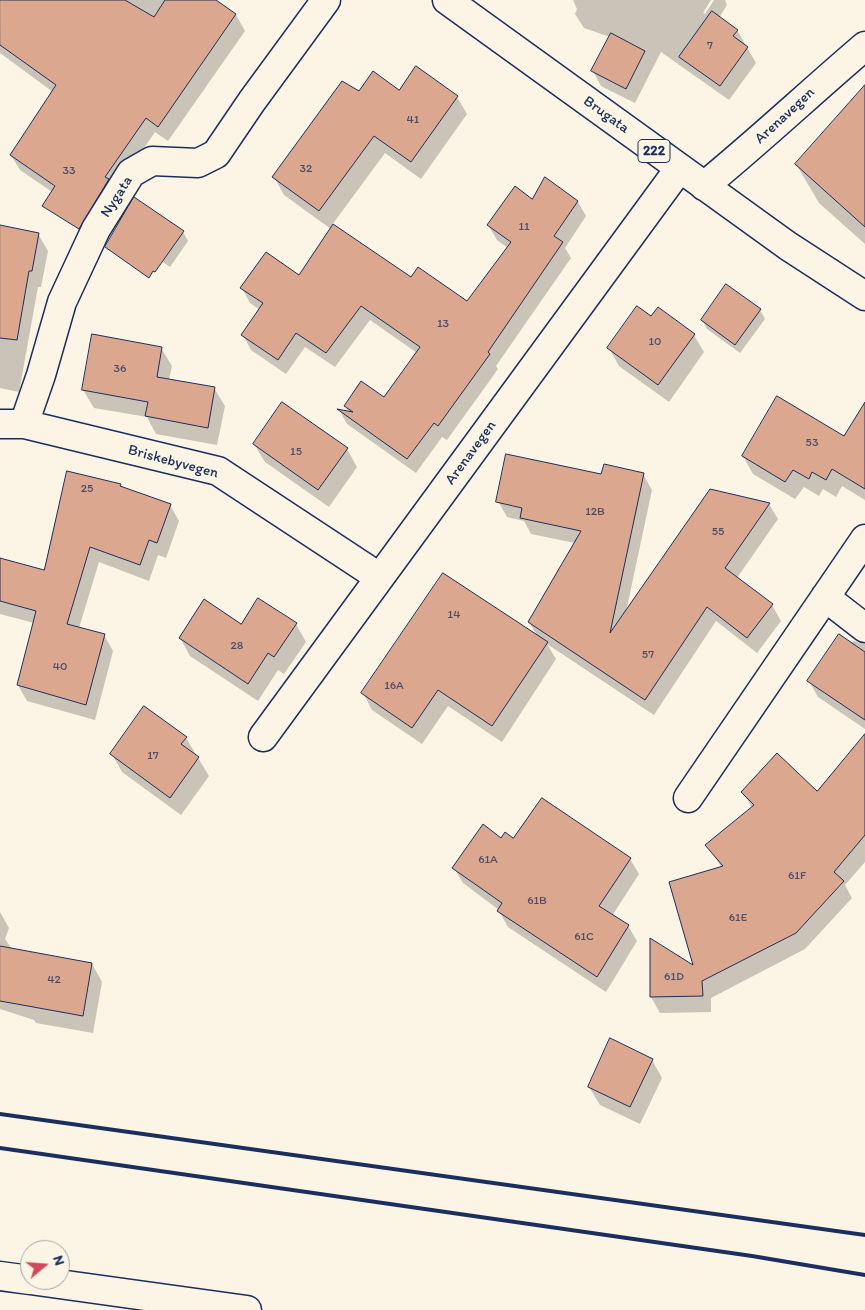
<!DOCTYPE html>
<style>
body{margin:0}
#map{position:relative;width:865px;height:1310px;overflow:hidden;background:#fcf5e5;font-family:Itim,sans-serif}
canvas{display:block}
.north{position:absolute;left:20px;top:1240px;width:50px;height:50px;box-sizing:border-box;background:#fcf5e5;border:1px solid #a2a6af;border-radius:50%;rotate:72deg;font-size:14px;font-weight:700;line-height:20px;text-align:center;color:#1b2f5e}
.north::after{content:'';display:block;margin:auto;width:18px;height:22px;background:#d1495b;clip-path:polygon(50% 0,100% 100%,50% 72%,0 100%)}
</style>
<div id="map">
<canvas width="865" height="1310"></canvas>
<div class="north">N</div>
</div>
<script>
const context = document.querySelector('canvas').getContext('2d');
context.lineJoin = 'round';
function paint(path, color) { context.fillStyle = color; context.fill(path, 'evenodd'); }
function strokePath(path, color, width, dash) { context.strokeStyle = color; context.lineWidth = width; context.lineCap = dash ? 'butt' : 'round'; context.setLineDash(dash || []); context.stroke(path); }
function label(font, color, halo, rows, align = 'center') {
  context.font = font + ' Itim,sans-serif'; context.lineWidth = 5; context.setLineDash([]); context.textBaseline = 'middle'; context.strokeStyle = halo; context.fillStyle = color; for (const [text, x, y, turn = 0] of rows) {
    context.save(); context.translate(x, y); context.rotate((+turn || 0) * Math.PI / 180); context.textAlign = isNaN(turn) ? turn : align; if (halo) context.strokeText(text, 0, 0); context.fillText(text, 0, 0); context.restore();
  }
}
const shadow = new Path2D(`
 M 0,0 L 214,0 L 236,15 L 245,31 L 168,141 L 155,132 L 114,192 L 99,224 L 20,170 L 11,155 L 53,92 L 0,53 Z
 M 573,0 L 711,0 L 703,13 L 705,14 L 714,0 L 725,0 L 727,5 L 719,18 L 737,30 L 756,63 L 729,100 L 661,52 L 635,103 L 601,86 L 593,71 L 610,37 L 584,28 L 575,14 L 577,9 Z
 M 865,88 L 865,244 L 819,203 L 796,164 Z
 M 399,91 L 457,97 L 467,114 L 421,179 L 385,153 L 332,225 L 411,278 L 467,303 L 508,248 L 497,240 L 488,225 L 533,200 L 578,202 L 586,216 L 565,248 L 571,258 L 496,366 L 498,369 L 447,440 L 442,437 L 416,473 L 347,424 L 340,411 L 349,413 L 346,406 L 384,399 L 417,353 L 370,320 L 335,367 L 305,347 L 286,374 L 251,350 L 243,335 L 260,310 L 250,303 L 242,288 L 299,277 L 331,229 L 284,195 L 274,177 L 359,93 Z
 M 0,227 L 38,234 L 48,251 L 41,287 L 38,287 L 19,392 L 0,388 Z
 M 183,232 L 188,241 L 170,267 L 123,235 Z
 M 760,310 L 765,319 L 740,353 L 707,329 L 702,320 Z
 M 651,318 L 694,335 L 704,352 L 669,402 L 619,366 L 609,348 Z
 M 161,348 L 172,366 L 169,380 L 214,388 L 225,406 L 217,445 L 156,434 L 147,417 L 94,408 L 83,390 Z
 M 845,438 L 865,442 L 865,500 L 842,486 L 836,497 L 823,489 L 819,496 L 804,487 L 795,499 L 753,474 L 743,456 Z
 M 254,444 L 347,449 L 357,467 L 329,507 L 265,462 Z
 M 643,474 L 652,490 L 626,612 L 710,490 L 769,504 L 778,519 L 737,578 L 772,605 L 781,621 L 757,653 L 716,621 L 654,715 L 547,644 L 556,659 L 502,742 L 448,706 L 422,744 L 372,710 L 363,693 L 538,637 L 529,622 L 575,543 L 531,534 L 524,521 L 507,517 L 498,501 L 602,476 Z
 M 120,485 L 121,487 L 170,505 L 179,521 L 166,558 L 158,555 L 149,581 L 99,562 L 79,628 L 104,635 L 113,651 L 95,720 L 27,701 L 18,685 L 34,623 L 0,614 L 0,559 L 45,572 Z
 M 296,624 L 306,642 L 284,674 L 278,670 L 258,701 L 190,656 L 180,638 L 242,626 Z
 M 854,641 L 865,644 L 865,729 L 818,697 L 809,681 Z
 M 865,736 L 865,862 L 845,885 L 852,898 L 805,949 L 711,998 L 711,1012 L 660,1013 L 651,997 L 695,968 L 722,868 L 707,845 L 752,808 L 743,792 L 817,792 Z
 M 186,738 L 209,776 L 181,815 L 122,772 L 112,754 Z
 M 502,840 L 630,859 L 639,874 L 612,916 L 628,926 L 637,941 L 606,992 L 508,927 L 499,911 L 499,910 L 463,883 L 454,868 Z
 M 0,912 L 9,928 L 5,939 L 12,949 L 92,964 L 102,982 L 93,1033 L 36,1023 L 34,1020 L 0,1009 Z
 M 652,1060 L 662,1078 L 640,1124 L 600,1105 L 589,1087 Z`);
const building = new Path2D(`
 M 0,0 L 125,0 L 154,17 L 165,0 L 216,0 L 236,14 L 158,127 L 146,118 L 105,177 L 109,179 L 79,229 L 42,206 L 55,186 L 10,155 L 56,85 L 0,45 Z
 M 712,11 L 738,30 L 733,36 L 748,47 L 720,86 L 679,57 Z
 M 611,33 L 645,51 L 626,89 L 591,71 Z
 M 416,66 L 458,96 L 411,162 L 374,136 L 319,211 L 272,177 L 342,81 L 359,91 L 373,71 L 399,90 Z
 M 865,85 L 865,227 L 795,164 Z
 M 545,177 L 578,201 L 554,236 L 563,242 L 488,352 L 490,354 L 438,426 L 434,423 L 407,459 L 337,409 L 353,412 L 344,406 L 361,381 L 384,397 L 420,347 L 361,306 L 326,353 L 296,333 L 278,360 L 241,335 L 263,303 L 240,288 L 266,252 L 299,275 L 333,224 L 411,277 L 418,267 L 467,301 L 511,242 L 487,225 L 515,186 L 532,199 Z
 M 134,197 L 184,231 L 155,272 L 153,271 L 149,278 L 105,247 Z
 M 0,225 L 39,233 L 32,271 L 29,271 L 17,340 L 0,338 Z
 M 726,284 L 761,309 L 735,345 L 701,320 Z
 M 637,306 L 651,316 L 658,307 L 695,334 L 658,385 L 607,348 Z
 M 92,334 L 162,347 L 157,377 L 215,387 L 208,428 L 145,416 L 148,402 L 82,390 Z
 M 777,396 L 844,436 L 865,402 L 865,489 L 832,469 L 826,480 L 812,472 L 809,479 L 793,470 L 785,482 L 742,456 Z
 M 282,402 L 348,448 L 318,490 L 253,444 Z
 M 506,454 L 601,474 L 604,464 L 644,473 L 610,633 L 710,489 L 770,503 L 725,568 L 773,604 L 747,638 L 707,607 L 645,700 L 528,622 L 581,531 L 520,518 L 522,508 L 496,502 Z
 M 67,471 L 121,484 L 120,486 L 171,504 L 157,543 L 149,540 L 140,565 L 90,547 L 67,624 L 105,634 L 86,705 L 17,685 L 36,611 L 0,601 L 0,558 L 44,570 Z
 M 443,573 L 548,642 L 492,726 L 438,690 L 412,728 L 361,693 Z
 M 258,598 L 297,623 L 274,657 L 268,653 L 248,684 L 179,638 L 204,599 L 241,624 Z
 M 839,634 L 865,652 L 865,720 L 807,681 Z
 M 144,706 L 187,737 L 181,744 L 199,757 L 170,798 L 110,754 Z
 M 865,734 L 865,835 L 834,872 L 844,881 L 796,933 L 702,981 L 703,996 L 650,997 L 650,938 L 693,965 L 669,882 L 723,866 L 705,845 L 754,805 L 741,792 L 777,753 L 817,791 Z
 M 542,798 L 631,858 L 599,906 L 629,925 L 597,977 L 497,911 L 502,903 L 452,868 L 483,824 L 501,838 L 505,832 L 513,838 Z
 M 0,946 L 92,963 L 83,1016 L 0,1001 Z
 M 610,1038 L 653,1059 L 630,1107 L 588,1087 Z`);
const minor = new Path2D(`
 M 704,186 C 759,141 811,92 865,46
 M 0,424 L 24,424 L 218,471 L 379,577
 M 24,424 L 41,375 L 62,302 L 96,229 L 131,173 L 152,161 L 198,163 L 216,154 L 252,101 L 326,0
 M 825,597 L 865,628
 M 263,737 L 679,169
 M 688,798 L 865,539
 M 0,1276 L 30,1280
 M 30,1280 L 247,1310`);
const major = new Path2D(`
 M 447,0 L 788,246 L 865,296`);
const rail = new Path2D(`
 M 0,1114 L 865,1235
 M 0,1148 L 752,1256 L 865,1275`);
const numberNames = [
 ["7",710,46],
 ["41",413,120],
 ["32",306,169],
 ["33",69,171],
 ["11",524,227],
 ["13",443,324],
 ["10",655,342],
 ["36",120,369],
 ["53",812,443],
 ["15",296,452],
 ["25",87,489],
 ["12B",595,512],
 ["55",718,532],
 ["14",454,615],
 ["28",237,646],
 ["57",648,655],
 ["40",60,667],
 ["16A",394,686],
 ["17",153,756],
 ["61A",488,860],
 ["61F",797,876],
 ["61B",537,901],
 ["61E",738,918],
 ["61C",584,937],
 ["61D",674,977],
 ["42",54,980]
];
const shields = [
 [654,151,32]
];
const shieldNames = [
 ["222",654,151]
];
const streetNames = [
 ["Brugata",606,115,36],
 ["Arenavegen",785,116,-43],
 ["Nygata",117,197,-57],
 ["Arenavegen",471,453,-54],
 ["Briskebyvegen",173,462,15]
];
paint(shadow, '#0003');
paint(building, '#dba88f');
strokePath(building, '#1b2f5e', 1);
strokePath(minor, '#1b2f5e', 31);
strokePath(major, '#1b2f5e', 31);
strokePath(minor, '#fcf5e5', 28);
strokePath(major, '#fcf5e5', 28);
strokePath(rail, '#1b2f5e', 4);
label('12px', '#4b4d6a', null, numberNames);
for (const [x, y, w] of shields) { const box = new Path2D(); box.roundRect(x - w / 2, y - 11.5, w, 23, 4); context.fillStyle = '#fcf5e5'; context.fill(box); strokePath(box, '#1b2f5e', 1); }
label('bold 14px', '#1b2f5e', null, shieldNames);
label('15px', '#1b2f5e', '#fcf5e5', streetNames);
</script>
